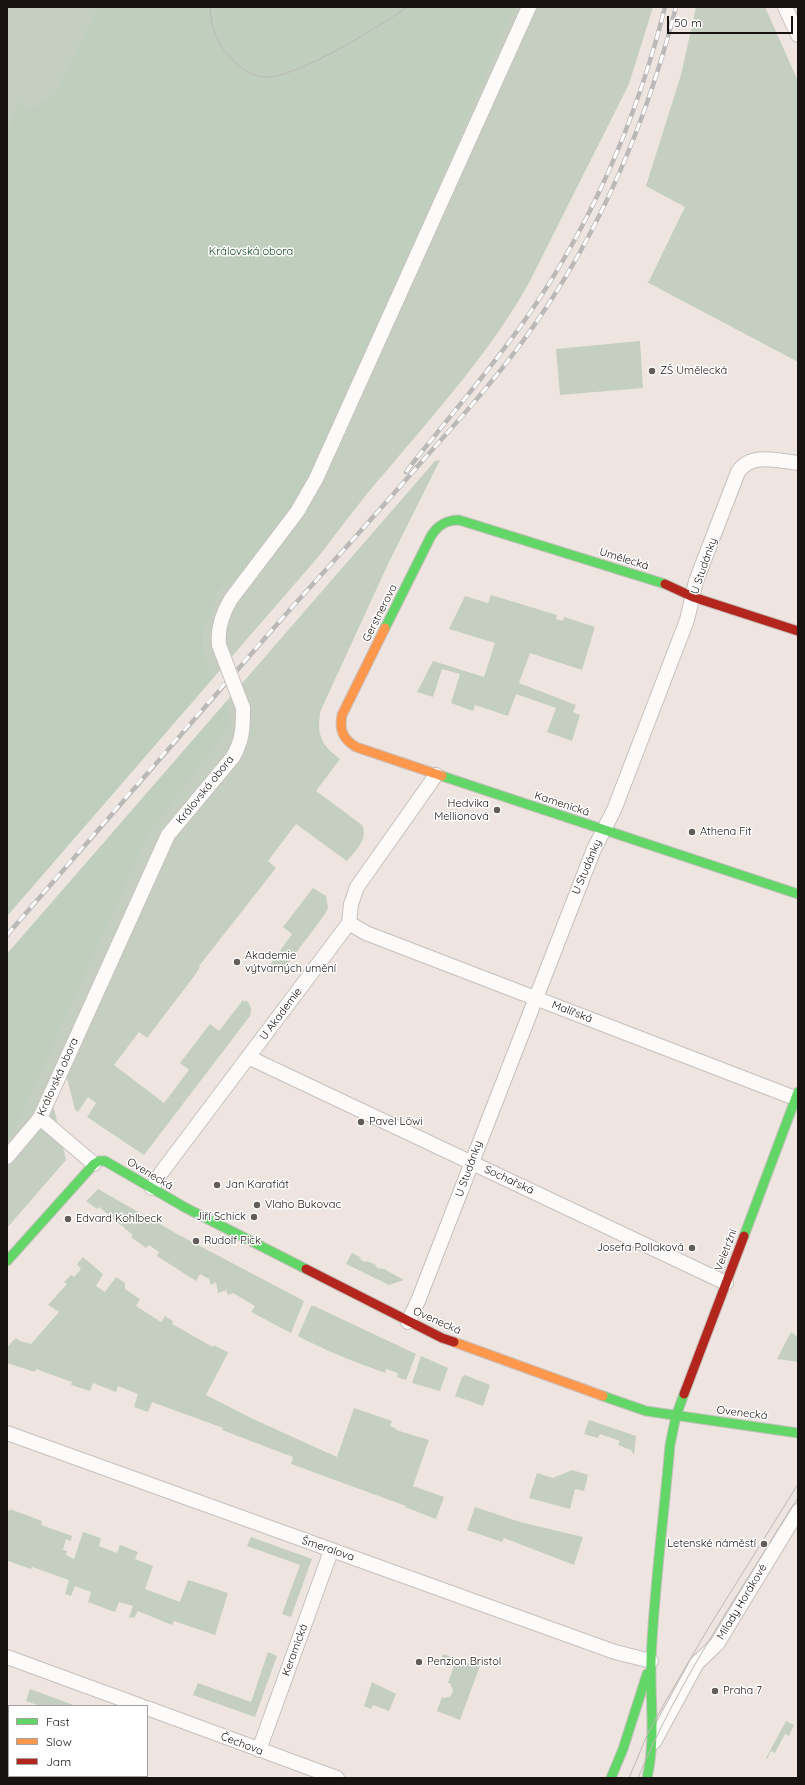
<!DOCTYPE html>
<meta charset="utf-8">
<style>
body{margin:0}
#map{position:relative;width:805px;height:1785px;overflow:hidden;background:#eee5e1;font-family:Quicksand,sans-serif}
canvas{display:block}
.frame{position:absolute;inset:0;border:8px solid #181210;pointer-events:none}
.legend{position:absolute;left:8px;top:1705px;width:140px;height:72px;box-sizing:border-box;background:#fff;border:1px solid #a3a09f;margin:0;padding:5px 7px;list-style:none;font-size:12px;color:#181210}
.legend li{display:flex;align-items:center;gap:8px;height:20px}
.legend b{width:20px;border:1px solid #a3a09f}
.scale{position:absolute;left:667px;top:16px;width:126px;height:18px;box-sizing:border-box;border:2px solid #181210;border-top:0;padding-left:5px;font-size:12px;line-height:14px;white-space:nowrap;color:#181210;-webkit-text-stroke:3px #fff;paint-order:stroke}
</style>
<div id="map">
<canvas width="805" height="1785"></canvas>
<div class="frame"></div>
<ul class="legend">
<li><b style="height:5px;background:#63d668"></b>Fast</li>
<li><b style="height:5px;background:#ff974d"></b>Slow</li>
<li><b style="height:5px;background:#b3261e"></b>Jam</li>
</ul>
<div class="scale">50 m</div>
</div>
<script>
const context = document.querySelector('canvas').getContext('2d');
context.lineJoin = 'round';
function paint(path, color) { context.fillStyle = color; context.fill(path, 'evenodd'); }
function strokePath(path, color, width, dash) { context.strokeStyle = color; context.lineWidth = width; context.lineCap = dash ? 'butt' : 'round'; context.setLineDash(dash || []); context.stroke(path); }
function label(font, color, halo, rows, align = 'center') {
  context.font = font + ' Quicksand,sans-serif'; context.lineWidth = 3; context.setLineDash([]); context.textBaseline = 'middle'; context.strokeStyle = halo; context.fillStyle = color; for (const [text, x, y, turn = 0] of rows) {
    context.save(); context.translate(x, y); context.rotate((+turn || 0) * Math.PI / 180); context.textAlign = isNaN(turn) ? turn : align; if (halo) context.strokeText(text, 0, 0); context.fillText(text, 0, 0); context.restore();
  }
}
const green = new Path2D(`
 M 7,7 L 653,7 L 629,84 L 530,281 C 492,350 439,408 389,468 C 364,496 342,526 319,556 L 7,916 Z
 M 696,7 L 765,7 L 798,81 L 798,362 L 647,282 L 649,281 L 685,207 L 646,186 L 681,75 Z
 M 640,341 L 643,388 L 560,395 L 556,349 Z
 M 440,460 L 389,562 L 320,712 C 320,716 319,721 319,725 C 319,741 328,750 340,759 L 316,791 L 362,825 C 369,839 355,851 347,861 L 296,824 L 268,861 L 276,868 L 199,966 L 200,967 L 195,975 L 147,1038 L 139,1032 L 114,1065 L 164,1103 L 189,1070 L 180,1063 L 210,1024 L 219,1031 L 243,1000 L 245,1002 L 246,1000 C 251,1005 252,1010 250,1016 L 144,1155 L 87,1117 L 96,1103 L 88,1097 L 78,1112 L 75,1110 L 67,1078 L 53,1104 L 66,1160 L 7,1228 L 7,954 L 435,461 Z
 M 491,595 L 557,615 L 556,619 L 563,621 L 564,617 L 595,627 L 582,670 L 530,653 L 519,683 L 576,705 L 573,712 L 580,715 L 572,741 L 547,732 L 556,708 L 516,694 L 508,716 L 475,705 L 473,711 L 451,703 L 460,674 L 442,669 L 433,697 L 417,692 L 433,661 L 484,677 L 495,643 L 449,629 L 465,596 L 488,603 Z
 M 313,888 L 326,896 L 328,908 L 325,914 L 284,969 L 279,971 L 273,970 L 269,966 L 292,934 L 283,927 Z
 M 98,1189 L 179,1235 L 304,1301 L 291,1333 L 251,1312 L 255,1306 L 233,1293 L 228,1295 L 226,1291 L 227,1290 L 218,1293 L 216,1282 L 211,1285 L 209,1279 L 200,1274 L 196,1281 L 157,1256 L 159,1252 L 149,1245 L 146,1248 L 131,1237 L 133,1235 L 99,1207 L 97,1209 L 86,1201 Z
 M 352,1253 L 360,1257 L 361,1260 L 365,1262 L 367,1261 L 376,1265 L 377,1268 L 384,1269 L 404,1280 L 389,1285 L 346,1264 Z
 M 83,1257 L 103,1274 L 96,1286 L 105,1292 L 116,1277 L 125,1283 L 125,1289 L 140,1299 L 136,1306 L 161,1322 L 166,1315 L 166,1317 L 173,1321 L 172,1324 L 213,1347 L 214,1345 L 227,1352 L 229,1351 L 206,1395 L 253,1419 L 337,1457 L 354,1408 L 392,1421 L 390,1426 L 397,1429 L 396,1430 L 429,1440 L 413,1486 L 444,1497 L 436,1519 L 405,1507 L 406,1506 L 291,1464 L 293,1457 L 222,1430 L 223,1428 L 152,1402 L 148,1412 L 134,1407 L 138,1394 L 118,1386 L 116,1392 L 93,1383 L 90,1391 L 71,1385 L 72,1382 L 36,1369 L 35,1372 L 7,1363 L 7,1347 L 16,1338 L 20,1341 L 31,1344 L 59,1312 L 48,1305 L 67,1284 L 64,1282 L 71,1275 L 74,1277 L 81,1269 L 77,1264 Z
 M 311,1306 L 314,1306 L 416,1354 L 406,1380 L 397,1377 L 398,1373 L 386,1369 L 385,1373 C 355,1362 326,1351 298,1336 Z
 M 791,1332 L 798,1337 L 798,1362 L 777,1359 Z
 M 421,1356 L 448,1368 L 440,1391 L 412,1383 Z
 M 465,1375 L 490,1385 L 483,1406 L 455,1396 L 462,1377 Z
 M 589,1420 L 636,1436 L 634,1455 L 631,1450 L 618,1445 L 620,1441 L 600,1434 L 598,1438 L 584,1434 Z
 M 572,1470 L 588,1475 L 584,1491 L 575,1489 L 570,1509 L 529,1498 L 537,1473 L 553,1478 Z
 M 475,1507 L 520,1522 L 583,1537 L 574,1565 L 504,1538 L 502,1542 L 467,1530 Z
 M 10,1509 L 42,1521 L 41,1525 L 72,1536 L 71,1541 L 66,1539 L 63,1550 L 67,1551 L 66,1555 L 74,1559 L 83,1532 L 101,1538 L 99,1546 L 117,1553 L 120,1545 L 138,1552 L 135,1559 L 153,1566 L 145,1589 L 180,1602 L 188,1580 L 228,1593 L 215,1635 L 174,1621 L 172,1625 L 138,1611 L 134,1618 L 129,1617 L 133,1606 L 119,1602 L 115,1612 L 88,1602 L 91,1592 L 75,1586 L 71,1596 L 65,1594 L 69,1580 L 32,1567 L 31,1569 L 8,1561 L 7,1563 L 7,1510 L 10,1511 Z
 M 251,1537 L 312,1559 L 291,1617 L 282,1614 L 300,1565 L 247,1546 Z
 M 268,1652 L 277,1656 L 255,1717 L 193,1695 L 198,1683 L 251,1702 Z
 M 443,1654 L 471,1664 L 473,1661 L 481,1663 L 460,1720 L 437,1711 L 442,1697 L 445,1698 L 451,1696 L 453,1690 L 450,1683 L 448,1683 L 454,1666 L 441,1659 Z
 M 372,1682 L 396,1694 L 389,1711 L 373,1705 L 371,1709 L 364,1706 Z
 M 30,1689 L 76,1706 L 40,1706 L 26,1701 Z
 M 786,1721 L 794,1725 L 789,1736 L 785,1734 L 775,1753 L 771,1751 L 767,1759 L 766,1758 Z`);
const forest = new Path2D(`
 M 98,7 L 514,7 L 332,437 L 296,504 L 244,569 L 218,590 L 212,609 L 213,610 C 194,637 202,651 213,678 L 7,916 L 7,127 L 8,125 L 10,125 L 18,108 L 16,107 L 17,102 L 32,110 L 55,94 Z
 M 227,701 L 230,725 L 148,834 L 13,1133 L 7,1140 L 7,954 Z`);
const street = new Path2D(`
 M 785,7 L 798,35
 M 219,645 C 217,628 222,614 231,599 L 297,512 L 316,479 L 529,7
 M 349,923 L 366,933 L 795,1098
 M 248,1057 L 726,1283
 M 40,1118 L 94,1164
 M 7,1157 L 40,1118 L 168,835 L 233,757 C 243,739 243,728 243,708
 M 152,1188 L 161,1173 L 349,923 L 351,904 L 357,887 L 436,775
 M 408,1322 L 418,1301 L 594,849 L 614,810 L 687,620 L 696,581 L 738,472 C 751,452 778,461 798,463
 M 7,1433 L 615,1652 L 651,1661
 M 7,1657 L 141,1706
 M 147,1708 L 337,1778
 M 654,1742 L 697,1663 L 717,1644 L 798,1511
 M 259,1750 L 331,1551
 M 75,1778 L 76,1776`);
const fast = new Path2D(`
 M 385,628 L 431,536 C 438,525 446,520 459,520 L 665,584
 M 442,776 L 798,894
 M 744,1236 L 798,1092
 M 7,1261 L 94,1164 L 99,1161 L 105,1161 L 186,1208 L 306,1269
 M 603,1396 L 646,1411 L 798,1433
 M 611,1778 L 623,1749 L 647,1674
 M 647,1778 C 656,1739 650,1700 651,1660 C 654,1588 664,1517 670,1445 L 676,1416 L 684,1394`);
const slow = new Path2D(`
 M 385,628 L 342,715 C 339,730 343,739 356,747 L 442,776
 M 454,1342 L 603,1396`);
const jam = new Path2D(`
 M 665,584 L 693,597 L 798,631
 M 306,1269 L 442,1338 L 454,1342
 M 684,1394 L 744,1236`);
const tram = new Path2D(`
 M 210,7 C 211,27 216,42 230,57 C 238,67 252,77 266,77 C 297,78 380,26 407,7
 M 629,1778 L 648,1733 L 664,1704 L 709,1627 L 798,1484
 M 638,1778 C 679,1679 742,1589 798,1498`);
const rail = new Path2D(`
 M 406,472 C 446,420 490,371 527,317 C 592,223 637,118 665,7
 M 7,935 C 102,825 197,715 293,606 C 335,560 376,514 417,467 C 458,421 500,375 535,324 C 602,228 647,120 676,7`);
const streetBridge = new Path2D(`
 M 219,645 L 243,708`);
const markers = [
 [652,371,4,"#635c59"],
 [497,810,4,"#635c59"],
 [692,832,4,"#635c59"],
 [237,962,4,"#635c59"],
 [361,1122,4,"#635c59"],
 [217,1185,4,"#635c59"],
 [257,1205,4,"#635c59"],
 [254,1217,4,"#635c59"],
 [68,1219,4,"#635c59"],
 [196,1241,4,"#635c59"],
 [692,1248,4,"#635c59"],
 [764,1544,4,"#635c59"],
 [419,1662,4,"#635c59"],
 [715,1691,4,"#635c59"]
];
const parkNames = [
 ["Královská obora",251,252]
];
const poiNames = [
 ["ZŠ Umělecká",660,371],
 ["Hedvika",489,804,"right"],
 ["Mellionová",489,817,"right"],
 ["Athena Fit",700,832],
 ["Akademie",245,956],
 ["výtvarných umění",245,969],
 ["Pavel Löwi",369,1122],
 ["Jan Karafiát",225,1185],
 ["Vlaho Bukovac",265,1205],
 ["Jiří Schick",246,1217,"right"],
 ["Edvard Kohlbeck",76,1219],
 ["Rudolf Pick",204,1241],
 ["Josefa Pollaková",684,1248,"right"],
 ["Letenské náměstí",756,1544,"right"],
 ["Penzion Bristol",427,1662],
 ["Praha 7",723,1691]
];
const streetNames = [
 ["Umělecká",624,559,17],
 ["U Studánky",704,566,-71],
 ["Gerstnerova",380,613,-63],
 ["Královská obora",205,790,-51],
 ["Kamenická",562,804,18],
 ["U Studánky",587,867,-67],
 ["Malířská",572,1012,21],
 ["U Akademie",281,1014,-53],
 ["Královská obora",58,1077,-66],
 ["U Studánky",469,1169,-70],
 ["Ovenecká",150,1174,31],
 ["Sochařská",509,1180,25],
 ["Veletržní",726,1250,-69],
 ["Ovenecká",437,1321,24],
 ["Ovenecká",742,1413,7],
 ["Šmeralova",328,1549,19],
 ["Milady Horákové",742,1602,-59],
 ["Keramická",295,1650,-70],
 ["Čechova",242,1744,21]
];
paint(green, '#c4cfc1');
paint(forest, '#c0cebe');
strokePath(street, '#c7c0bd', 16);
strokePath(fast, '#c7c0bd', 11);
strokePath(slow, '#c7c0bd', 11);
strokePath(jam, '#c7c0bd', 11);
strokePath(street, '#fcfbfa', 14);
strokePath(fast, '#63d668', 9);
strokePath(slow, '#ff974d', 9);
strokePath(jam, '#b3261e', 9);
strokePath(tram, '#bbb9b8', 1);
strokePath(rail, '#bbb9b8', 4.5);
strokePath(rail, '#fff', 3, [9]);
strokePath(streetBridge, '#c7c0bd', 16, []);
strokePath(streetBridge, '#fcfbfa', 14);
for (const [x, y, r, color] of markers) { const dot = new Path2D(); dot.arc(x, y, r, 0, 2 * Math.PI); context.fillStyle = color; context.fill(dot); strokePath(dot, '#fff', 1.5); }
label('11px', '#003918', '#fff', parkNames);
label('11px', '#181210', '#fff', poiNames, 'left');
label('11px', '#181210', '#fff', streetNames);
</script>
